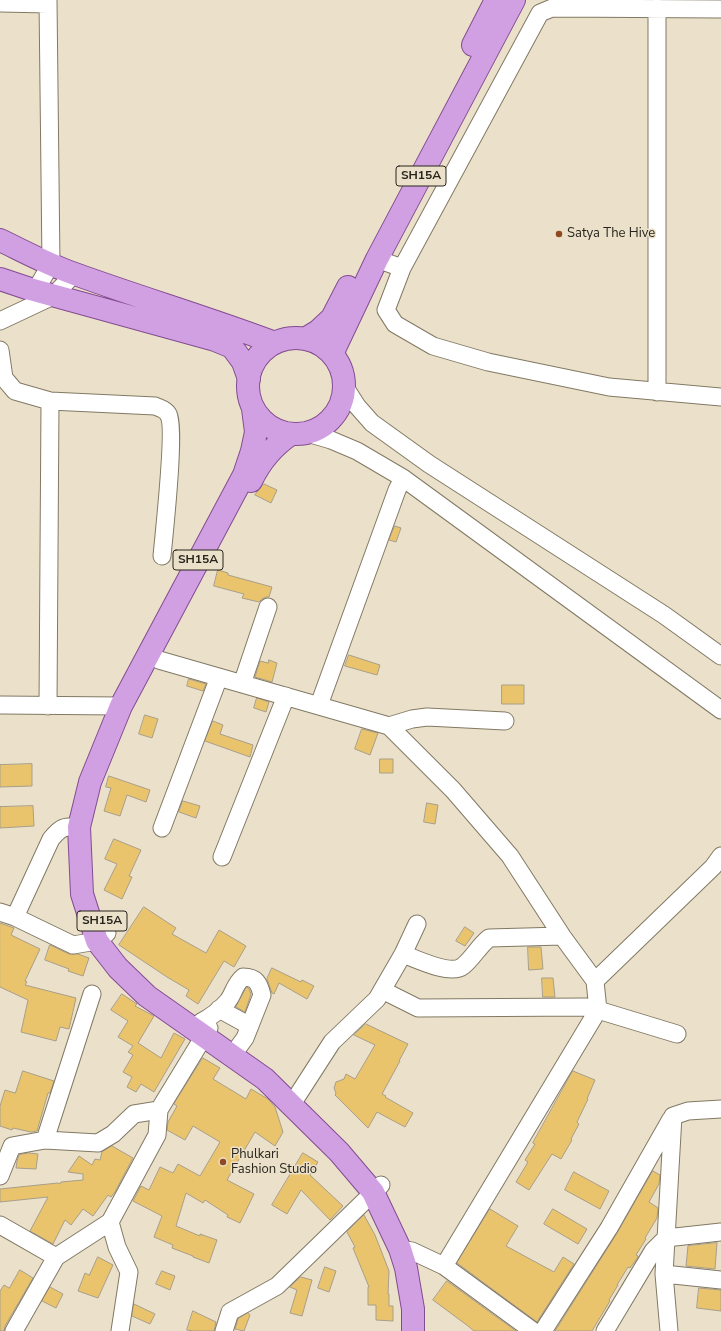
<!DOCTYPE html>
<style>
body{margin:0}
canvas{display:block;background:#ebe1ca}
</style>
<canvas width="721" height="1331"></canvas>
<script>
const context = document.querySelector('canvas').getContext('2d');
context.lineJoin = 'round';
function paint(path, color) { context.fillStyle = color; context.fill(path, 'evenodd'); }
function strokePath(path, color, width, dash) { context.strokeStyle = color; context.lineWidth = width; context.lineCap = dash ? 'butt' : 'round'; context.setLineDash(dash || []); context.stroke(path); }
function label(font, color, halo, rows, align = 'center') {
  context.font = font + ' "Nunito Sans",sans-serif'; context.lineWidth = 3; context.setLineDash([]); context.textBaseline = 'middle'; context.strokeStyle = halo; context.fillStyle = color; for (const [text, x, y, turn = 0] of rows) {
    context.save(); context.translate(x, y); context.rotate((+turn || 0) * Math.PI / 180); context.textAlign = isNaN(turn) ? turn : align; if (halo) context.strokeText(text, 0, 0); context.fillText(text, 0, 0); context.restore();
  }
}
const building = new Path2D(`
 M 264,484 L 277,490 L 271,503 L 255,495 Z
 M 395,526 L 401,528 L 396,542 L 389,540 Z
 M 218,570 L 228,573 L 228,575 L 272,587 L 269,597 L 266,597 L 262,599 L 259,602 L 242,598 L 244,594 L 214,586 Z
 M 349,655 L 380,665 L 377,675 L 345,666 Z
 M 269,660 L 277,663 L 272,682 L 255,677 L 260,661 L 268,663 Z
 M 189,679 L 206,684 L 203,691 L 187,686 Z
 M 502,685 L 524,685 L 524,704 L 502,704 Z
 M 257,698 L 269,702 L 266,712 L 254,708 Z
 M 145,715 L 158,719 L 152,738 L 139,734 Z
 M 213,721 L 223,725 L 220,734 L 253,745 L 250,757 L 205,741 Z
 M 362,729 L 378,733 L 370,755 L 355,749 Z
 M 380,759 L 393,759 L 393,773 L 380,773 Z
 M 32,764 L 32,786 L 0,787 L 0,765 Z
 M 109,776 L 150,790 L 146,802 L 127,795 L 120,816 L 104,811 L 111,788 L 106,787 Z
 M 183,801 L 200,806 L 196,818 L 179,812 Z
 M 427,803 L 438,805 L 435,824 L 424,822 Z
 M 33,806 L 34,826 L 0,828 L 0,807 Z
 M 114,839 L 141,850 L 129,876 L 132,877 L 122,899 L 104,890 L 117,864 L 105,859 Z
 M 144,907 L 176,928 L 172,934 L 206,953 L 219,930 L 246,946 L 234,967 L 224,961 L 198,1004 L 186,996 L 189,990 L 167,977 L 119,945 Z
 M 0,923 L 14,928 L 11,935 L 40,949 L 25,981 L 27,982 L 25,985 L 76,998 L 69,1029 L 60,1027 L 56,1041 L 21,1032 L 28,1000 L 0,987 Z
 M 465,927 L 474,933 L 465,946 L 456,941 Z
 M 50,945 L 69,954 L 78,954 L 89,958 L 83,976 L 68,971 L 69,969 L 45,960 Z
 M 528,947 L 541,947 L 543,969 L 529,970 Z
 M 272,968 L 301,982 L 302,980 L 314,986 L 307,999 L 279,983 L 274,994 L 272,993 L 267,979 Z
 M 542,978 L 553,978 L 555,997 L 543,997 Z
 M 247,987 L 249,989 L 251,994 L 245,1012 L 236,1007 Z
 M 122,994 L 137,1004 L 135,1006 L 154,1016 L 138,1043 L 161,1058 L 174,1033 L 185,1039 L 154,1092 L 141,1084 L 136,1092 L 127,1087 L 132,1077 L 123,1072 L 133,1055 L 128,1052 L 133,1046 L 118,1037 L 128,1021 L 111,1010 Z
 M 366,1024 L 408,1044 L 399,1061 L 400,1061 L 382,1094 L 386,1096 L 385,1097 L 413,1113 L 405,1127 L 377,1112 L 368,1128 L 335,1095 L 336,1093 L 334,1088 L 336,1082 L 344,1079 L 346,1074 L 355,1079 L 375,1045 L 354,1035 Z
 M 203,1058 L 220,1068 L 213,1079 L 246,1099 L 251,1089 L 268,1099 L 275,1107 L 283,1132 L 275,1146 L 255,1132 L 227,1180 L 254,1194 L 240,1223 L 227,1217 L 228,1215 L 205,1200 L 203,1203 L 186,1193 L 176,1226 L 200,1236 L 200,1234 L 217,1240 L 209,1263 L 193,1257 L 193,1256 L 172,1248 L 173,1245 L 154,1237 L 162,1216 L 133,1201 L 141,1186 L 149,1190 L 160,1167 L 173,1173 L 178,1164 L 200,1176 L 220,1142 L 193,1126 L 185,1140 L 167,1130 L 168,1122 L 177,1106 L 174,1104 Z
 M 23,1071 L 54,1081 L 50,1093 L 48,1093 L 37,1131 L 31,1132 L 13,1128 L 12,1130 L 0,1126 L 0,1106 L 5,1090 L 15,1093 Z
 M 573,1071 L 595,1080 L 587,1099 L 588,1099 L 577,1122 L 579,1124 L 571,1139 L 572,1140 L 561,1159 L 552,1154 L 529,1190 L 516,1182 L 528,1162 L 525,1160 L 535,1144 L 533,1143 Z
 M 112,1146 L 133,1158 L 115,1192 L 111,1197 L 108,1195 L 93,1216 L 83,1209 L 71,1225 L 65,1220 L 53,1244 L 30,1231 L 48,1197 L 0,1202 L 0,1189 L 58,1183 L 60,1184 L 61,1182 L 83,1180 L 83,1174 L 68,1172 L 79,1156 L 92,1165 L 95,1159 L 100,1160 L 102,1152 Z
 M 29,1153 L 38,1154 L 36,1169 L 16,1168 L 17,1161 L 19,1155 Z
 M 303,1153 L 318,1162 L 310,1175 L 343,1206 L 330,1220 L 301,1190 L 287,1214 L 272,1205 Z
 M 653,1171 L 660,1175 L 659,1184 L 649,1202 L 658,1208 L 657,1218 L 645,1238 L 646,1239 L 636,1255 L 638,1256 L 638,1257 L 630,1268 L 628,1267 L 617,1285 L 618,1285 L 609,1300 L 610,1301 L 592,1331 L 555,1331 L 617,1233 Z
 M 574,1172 L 609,1191 L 600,1209 L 565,1190 Z
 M 490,1209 L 518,1226 L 506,1246 L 554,1272 L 563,1257 L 574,1264 L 537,1322 L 457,1263 Z
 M 553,1209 L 587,1229 L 578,1244 L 544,1224 Z
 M 364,1215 L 375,1235 L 389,1271 L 388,1294 L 389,1294 L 389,1306 L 393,1306 L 393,1321 L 376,1320 L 376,1305 L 368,1305 L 368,1287 L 369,1287 L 353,1248 L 355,1247 L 347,1232 Z
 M 717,1243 L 715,1269 L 686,1266 L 688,1246 Z
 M 98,1257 L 113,1265 L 98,1298 L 78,1291 L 85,1273 L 89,1275 Z
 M 325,1267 L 336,1271 L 329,1292 L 318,1288 Z
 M 20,1270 L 33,1278 L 5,1326 L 4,1331 L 0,1331 L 0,1291 L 4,1285 L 9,1288 Z
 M 162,1271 L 175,1276 L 170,1290 L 156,1284 Z
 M 301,1277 L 312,1280 L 302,1316 L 290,1313 L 297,1290 L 290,1287 Z
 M 447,1281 L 516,1331 L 474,1331 L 468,1326 L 433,1300 Z
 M 50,1287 L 63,1294 L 56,1308 L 42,1301 Z
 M 699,1288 L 721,1290 L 721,1311 L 697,1308 Z
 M 134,1304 L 155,1314 L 150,1324 L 132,1316 Z
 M 193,1311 L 216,1322 L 214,1331 L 194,1331 L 187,1330 Z
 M 248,1313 L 250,1315 L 244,1331 L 235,1329 L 238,1319 Z`);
const minor = new Path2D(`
 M 0,3 L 48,4
 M 377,259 L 402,268 L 540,13 L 552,8 L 721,9
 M 402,268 L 386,310 L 395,324 L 433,346 L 488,362 L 609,387 L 721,397
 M 35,291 L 51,264 L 48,0
 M 0,321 L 53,296 L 74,274
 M 0,350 L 4,378 L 15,391 L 50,401 L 48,706
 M 343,384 L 357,406 L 372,423 L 429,464 L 664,615 L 721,656
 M 657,392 L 657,8
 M 50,401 L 155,406 C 159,408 165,409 168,414 C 176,425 164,535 162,556
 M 307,433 L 331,440 L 357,451 L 403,478 L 721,710
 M 159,660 L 389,726 L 453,790 L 510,856 L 562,936
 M 242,684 L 268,607
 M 0,705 L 121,706
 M 319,705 L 397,490 L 403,478
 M 389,726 L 412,719 L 427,717 L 505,721
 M 162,828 L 219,677
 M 222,857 L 286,696
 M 0,912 L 15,917 L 73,945 L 97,941 L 107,933
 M 15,917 L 51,839 C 61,827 64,826 79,827
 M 403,954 C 416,959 451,976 463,966 C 472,959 479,946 489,938 L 562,936 L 595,981 L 713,867 L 721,856
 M 382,990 L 418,1008 L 586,1007 L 598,1010 L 595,981
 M 219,1009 L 250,1026
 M 201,1022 C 211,1017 220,1010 228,1001 C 234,993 234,985 243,977 C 256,977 259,983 262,995 L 245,1038 L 237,1049
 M 292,1104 L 332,1042 L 377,999 L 403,954 L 417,924
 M 45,1140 L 98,1143 L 113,1134 L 134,1114 L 159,1110
 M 0,1176 L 12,1146 L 45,1140 L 92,994
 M 110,1222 L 117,1247 L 129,1272 L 120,1331
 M 0,1225 L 56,1257
 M 400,1249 L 412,1251 L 444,1266 L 533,1331
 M 444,1266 L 598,1010 L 677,1034
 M 664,1274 L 721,1280
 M 14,1331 L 56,1257 L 110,1222 L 157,1135 L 159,1110 L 209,1028
 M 224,1331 L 230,1312 L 277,1286 L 381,1185
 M 543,1331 L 609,1228 L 671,1119
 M 605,1331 L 653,1251 L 666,1238 L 721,1232
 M 669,1331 L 664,1274 L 673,1116 L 688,1111 L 721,1109`);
const major = new Path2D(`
 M 473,45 L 496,0
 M 0,240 C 25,252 49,265 75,274 C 141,298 209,318 275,343
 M 0,279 L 30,289 L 215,340 L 232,347 L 243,362 L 249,379
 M248 386a48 48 0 1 1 96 0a48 48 0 1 1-96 0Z
 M 305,339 L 318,331 L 332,318 L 348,287
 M 332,354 L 377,259 L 514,0
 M 253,409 L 256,432 L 252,451 L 244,475 L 121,706 L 90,782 L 79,827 L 82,894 L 97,941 L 118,968 L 147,996 L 265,1079 L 339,1152 L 373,1192 L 400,1249 L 406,1268 L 413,1309 L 413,1331
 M 251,481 C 260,462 273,446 291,434`);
const markers = [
 [559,234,4,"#904923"],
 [223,1162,4,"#904923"]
];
const shields = [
 [421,176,50],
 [198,560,50],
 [102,921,50]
];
const shieldNames = [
 ["SH15A",421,176],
 ["SH15A",198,560],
 ["SH15A",102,921]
];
const poiNames = [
 ["Satya The Hive",567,234],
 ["Phulkari",231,1155],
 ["Fashion Studio",231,1170]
];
paint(building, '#eac46d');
strokePath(building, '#a89e89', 1);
strokePath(minor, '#827964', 19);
strokePath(major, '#834c91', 24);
strokePath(minor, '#fff', 17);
strokePath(major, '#d1a0e2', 22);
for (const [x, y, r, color] of markers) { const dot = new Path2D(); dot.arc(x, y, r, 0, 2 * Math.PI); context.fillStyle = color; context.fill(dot); strokePath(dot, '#ebe1ca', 1.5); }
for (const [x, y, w] of shields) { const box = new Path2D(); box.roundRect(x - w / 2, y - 10, w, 20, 3); context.fillStyle = '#ebe1ca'; context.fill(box); strokePath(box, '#29251d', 1); }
label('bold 12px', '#29251d', null, shieldNames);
label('13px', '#29251d', '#ebe1ca', poiNames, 'left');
</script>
